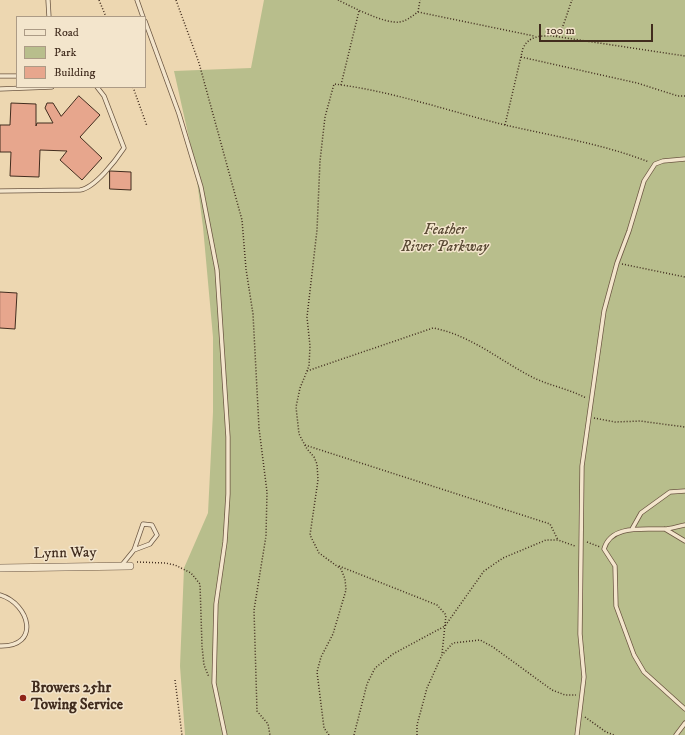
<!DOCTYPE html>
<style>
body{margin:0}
#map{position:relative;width:685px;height:735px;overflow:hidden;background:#edd7b1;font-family:"IM FELL DW Pica",serif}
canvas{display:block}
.legend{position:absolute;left:16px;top:16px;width:130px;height:72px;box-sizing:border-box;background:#f3e5cc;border:1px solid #ac9b86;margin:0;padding:5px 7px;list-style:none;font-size:12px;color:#412c1e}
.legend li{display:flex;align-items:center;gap:8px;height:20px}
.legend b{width:20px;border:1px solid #ac9b86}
.scale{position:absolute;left:539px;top:24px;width:114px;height:18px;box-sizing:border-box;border:2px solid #412c1e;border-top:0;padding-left:5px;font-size:12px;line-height:14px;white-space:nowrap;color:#412c1e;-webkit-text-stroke:3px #f3e5cc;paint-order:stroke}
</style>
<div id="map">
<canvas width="685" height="735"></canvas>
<ul class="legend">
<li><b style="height:5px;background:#f3e5cc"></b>Road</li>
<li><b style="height:11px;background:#b8be8c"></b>Park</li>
<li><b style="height:11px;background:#e7a68d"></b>Building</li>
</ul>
<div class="scale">100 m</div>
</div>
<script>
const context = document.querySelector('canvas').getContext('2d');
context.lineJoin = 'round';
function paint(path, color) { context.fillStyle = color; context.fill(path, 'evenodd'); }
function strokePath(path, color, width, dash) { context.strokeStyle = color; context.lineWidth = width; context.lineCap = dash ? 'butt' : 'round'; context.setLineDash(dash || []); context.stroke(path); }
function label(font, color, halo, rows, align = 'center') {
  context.font = font + ' "IM FELL DW Pica",serif'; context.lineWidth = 3; context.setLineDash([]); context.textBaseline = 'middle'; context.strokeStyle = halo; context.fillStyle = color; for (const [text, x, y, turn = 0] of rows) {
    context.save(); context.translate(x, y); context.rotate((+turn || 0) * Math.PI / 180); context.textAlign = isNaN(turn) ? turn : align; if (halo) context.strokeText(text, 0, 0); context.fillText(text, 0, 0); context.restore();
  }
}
const green = new Path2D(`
 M 264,0 L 685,0 L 685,735 L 185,735 L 180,666 L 184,568 L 208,513 L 213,412 L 213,337 L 203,227 L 195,165 L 174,71 L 251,68 Z`);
const building = new Path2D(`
 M 79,96 L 100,115 L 80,137 L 102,158 L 82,180 L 60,160 L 67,151 L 40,150 L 39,177 L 10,176 L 11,152 L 0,152 L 0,125 L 10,125 L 11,103 L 36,104 L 36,126 L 37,123 L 53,123 L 45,108 L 47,103 L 53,103 L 61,116 Z
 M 110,171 L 131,172 L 131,190 L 110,189 Z
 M 0,292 L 17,293 L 15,329 L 0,328 Z`);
const path = new Path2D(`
 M 99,0 L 106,17
 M 176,0 L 199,63 L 242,220 L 246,269 L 253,314 L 259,428 L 267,492 L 266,536 L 254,610 L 257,711 L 268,724 L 270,735
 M 338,0 C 352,7 385,24 399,22 C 407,21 412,16 418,12 L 534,36
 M 418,12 L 420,0
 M 553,36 L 685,56
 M 521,57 L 637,83 L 678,96 L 685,96
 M 341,85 L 359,11
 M 133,87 L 147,126
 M 505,125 L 523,48 C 531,33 544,37 558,35 C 564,27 568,10 572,0
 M 622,264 L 685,277
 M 307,371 L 433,328 C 471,335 500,361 534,378 C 551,386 569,389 586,398
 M 594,418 L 615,422 L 640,421 L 685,427
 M 305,445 L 550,524 L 558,540
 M 587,542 L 600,547
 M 137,562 L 165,563 L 175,565 L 191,573 L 200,584 L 202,646 L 204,665 L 209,677
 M 339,566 L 437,605 L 446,615 L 442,654
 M 175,680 L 182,735
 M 585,717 L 606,732 L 614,735
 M 329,735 L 324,728 L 317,672 L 321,657 L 333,634 L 346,590 L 345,579 L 341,569 L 319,553 L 310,535 L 318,480 L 317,464 L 314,457 L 307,449 L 299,434 L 296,407 L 300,388 L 309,366 L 310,346 L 307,317 L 317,230 L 320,161 L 325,117 L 334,84 C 392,91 448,111 505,125 C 553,136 603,144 649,162
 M 354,735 L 367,684 L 375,668 L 393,654 L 445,626 L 484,571 L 503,558 L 546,540 L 558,540 L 575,546
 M 417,735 L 417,725 L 427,688 L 442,655 L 453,643 L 480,640 L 493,647 L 552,690 L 565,695 L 576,695`);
const service = new Path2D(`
 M 48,0 L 49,17
 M 137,0 L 143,17
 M 145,21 L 179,114 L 201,187 L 217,270 L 228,437 L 228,494 L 225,542 L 216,604 L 214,683 L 225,735
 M 0,76 L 17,76
 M 0,89 L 52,87
 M 0,191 L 80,190 C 95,188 116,160 124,148 L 104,96 L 97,87
 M 685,525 C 678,526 671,529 664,529 C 644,530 611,524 604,549 L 615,566 L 616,606 L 634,655 L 644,672 L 685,709
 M 632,529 L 641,513 L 670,492 L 685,491
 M 665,529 L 685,541
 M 121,566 L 134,550 L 143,524 L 152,525 L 157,535 L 150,544 L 134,550
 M 0,595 C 30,604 41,647 0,646
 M 577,735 L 584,677 L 580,634 L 582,466 L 604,311 L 617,263 L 629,231 L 644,181 L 655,164 L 663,161 L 685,159
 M 676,735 L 685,723`);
const minor = new Path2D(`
 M 0,568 L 130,566`);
const markers = [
 [23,698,4,"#8f2418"]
];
const parkNames = [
 ["Feather",445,231],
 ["River Parkway",445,248]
];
const streetNames = [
 ["Lynn Way",65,554,-1]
];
const poiNames = [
 ["Browers 25hr",31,689],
 ["Towing Service",31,706]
];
paint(green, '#b8be8c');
paint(building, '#e7a68d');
strokePath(building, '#412c1e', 1);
strokePath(service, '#6c5743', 5);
strokePath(minor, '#6c5743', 8);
strokePath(path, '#412c1e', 1.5, [1, 2]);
strokePath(service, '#f3e5cc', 3.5);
strokePath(minor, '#f3e5cc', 7);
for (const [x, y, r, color] of markers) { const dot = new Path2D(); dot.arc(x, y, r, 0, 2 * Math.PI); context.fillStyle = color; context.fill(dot); strokePath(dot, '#f3e5cc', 1.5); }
label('italic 15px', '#594934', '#f3e5cc', parkNames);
label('15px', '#412c1e', '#f3e5cc', streetNames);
label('bold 15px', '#412c1e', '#f3e5cc', poiNames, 'left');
</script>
